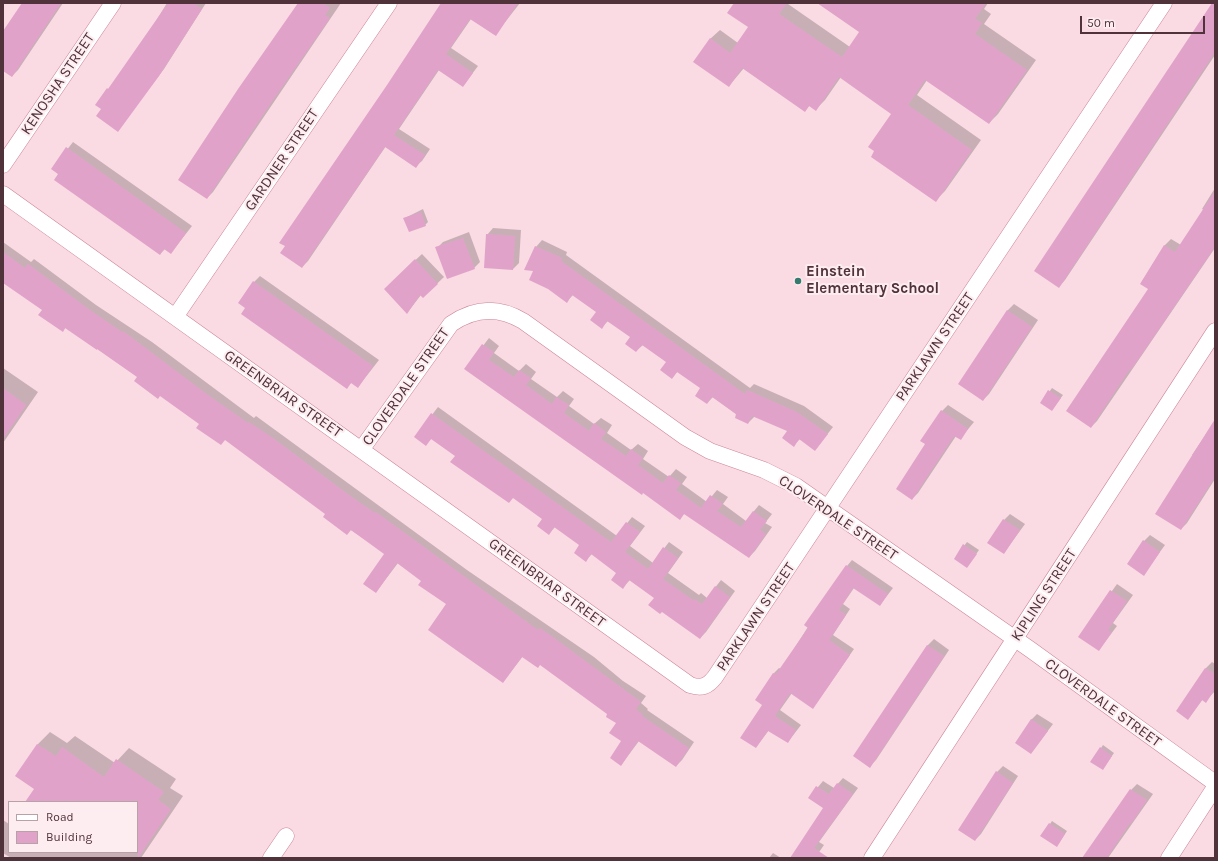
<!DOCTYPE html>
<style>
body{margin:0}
#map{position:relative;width:1218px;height:861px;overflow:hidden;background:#fadbe3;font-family:Karla,sans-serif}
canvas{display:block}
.frame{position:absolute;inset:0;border:4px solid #50323b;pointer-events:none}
.legend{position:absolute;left:8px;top:801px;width:130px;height:52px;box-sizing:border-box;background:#fdedf0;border:1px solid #b8a2a8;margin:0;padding:5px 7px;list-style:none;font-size:12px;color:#50323b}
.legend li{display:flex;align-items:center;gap:8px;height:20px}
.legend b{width:20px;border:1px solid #b8a2a8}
.scale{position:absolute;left:1080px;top:16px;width:125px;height:18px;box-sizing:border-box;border:2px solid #50323b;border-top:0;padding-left:5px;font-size:12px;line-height:14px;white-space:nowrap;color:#50323b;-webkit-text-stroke:3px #fdedf0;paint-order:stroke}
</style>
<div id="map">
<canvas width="1218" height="861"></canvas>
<div class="frame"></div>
<ul class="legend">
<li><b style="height:5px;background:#fff"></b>Road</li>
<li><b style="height:11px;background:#e1a2ca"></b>Building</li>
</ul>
<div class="scale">50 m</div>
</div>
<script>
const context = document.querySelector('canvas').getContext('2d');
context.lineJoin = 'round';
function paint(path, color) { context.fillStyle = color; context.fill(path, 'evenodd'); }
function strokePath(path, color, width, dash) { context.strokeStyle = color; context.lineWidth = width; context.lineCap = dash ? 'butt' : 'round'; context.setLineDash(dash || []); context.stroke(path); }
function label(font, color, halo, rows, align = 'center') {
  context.font = font + ' Karla,sans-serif'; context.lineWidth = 4; context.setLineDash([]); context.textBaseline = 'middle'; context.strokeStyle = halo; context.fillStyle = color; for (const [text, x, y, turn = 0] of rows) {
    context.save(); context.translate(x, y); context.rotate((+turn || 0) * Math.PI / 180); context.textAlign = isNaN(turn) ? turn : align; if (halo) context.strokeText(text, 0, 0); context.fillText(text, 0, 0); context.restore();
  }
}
const shadow = new Path2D(`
 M 23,3 L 63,3 L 18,70 L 12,76 L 3,70 L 3,33 Z
 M 167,3 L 206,3 L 164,69 L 118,130 L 143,42 Z
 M 298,3 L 341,3 L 213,192 L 207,198 Z
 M 442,3 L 520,3 L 495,35 L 471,19 L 451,48 L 478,66 L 463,86 L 439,70 L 399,129 L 430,149 L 422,161 L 416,166 L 386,146 L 308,261 L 302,267 L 388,86 Z
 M 735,3 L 789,3 L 788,4 L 850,47 L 860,32 L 818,3 L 988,3 L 984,9 L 991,14 L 984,24 L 1036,60 L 998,114 L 989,123 L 927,80 L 917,95 L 981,140 L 945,191 L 936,200 L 892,113 L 841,77 L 825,100 L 816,109 L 810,105 L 805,111 L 744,68 L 729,86 L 710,39 L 720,30 L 738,43 L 749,27 Z
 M 1214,3 L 1215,3 L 1215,55 L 1065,280 L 1059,287 Z
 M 73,142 L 192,226 L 171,253 L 165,249 L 160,254 L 52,169 Z
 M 1215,188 L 1215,248 L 1097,421 L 1091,427 L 1149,289 L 1141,283 L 1165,245 L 1171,239 L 1181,245 L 1204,210 L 1202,209 Z
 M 423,209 L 428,222 L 425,225 L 405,218 Z
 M 493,228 L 521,230 L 519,263 L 513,269 L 487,235 Z
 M 469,232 L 480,262 L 474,268 L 437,248 L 443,242 Z
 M 542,240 L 567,252 L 566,255 L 750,388 L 754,384 L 804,406 L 833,427 L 815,450 L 800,439 L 794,445 L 788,430 L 755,416 L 748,423 L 713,397 L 707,403 L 702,388 L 678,371 L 672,378 L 667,362 L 643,345 L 636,351 L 631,336 L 608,321 L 602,327 L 597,312 L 573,295 L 567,301 L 535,270 L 536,247 Z
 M 3,242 L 31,262 L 34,259 L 96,305 L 152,342 L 254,418 L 256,416 L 467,570 L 594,657 L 623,681 L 646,696 L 641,703 L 648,709 L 647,710 L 694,742 L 682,760 L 676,766 L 639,741 L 621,765 L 623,741 L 617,723 L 608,714 L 541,664 L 523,656 L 503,682 L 447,604 L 422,581 L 398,563 L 376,592 L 385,553 L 327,514 L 225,439 L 201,424 L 138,377 L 66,327 L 63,331 L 43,310 L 3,281 Z
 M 422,254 L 444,277 L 423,297 L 421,295 L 407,313 L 391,283 Z
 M 260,276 L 379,360 L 358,387 L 352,382 L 347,387 L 247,308 L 254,282 Z
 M 1014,304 L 1038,320 L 989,394 L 983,400 L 959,384 L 1008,310 Z
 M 489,338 L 499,346 L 494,353 L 519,371 L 526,364 L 536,372 L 531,379 L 557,397 L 563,391 L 574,399 L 569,406 L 594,424 L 601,418 L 612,425 L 607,433 L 631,450 L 638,444 L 648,451 L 643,459 L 669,477 L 676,469 L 687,477 L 682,484 L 707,502 L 717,490 L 728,497 L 723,504 L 746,521 L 759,505 L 772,514 L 765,523 L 772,527 L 755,551 L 749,557 L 685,513 L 680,518 L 466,368 Z
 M 3,368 L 38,392 L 3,443 Z
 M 1052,388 L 1063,395 L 1052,410 L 1041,403 Z
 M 948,405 L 974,422 L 960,439 L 956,436 L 918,493 L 912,499 L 927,444 L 942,411 Z
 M 438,407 L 617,536 L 632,517 L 645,526 L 630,546 L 653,563 L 669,542 L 683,552 L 668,573 L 699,595 L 701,593 L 707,598 L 721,580 L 735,591 L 706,632 L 700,638 L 655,598 L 630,580 L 623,587 L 618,572 L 592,554 L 586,560 L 581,545 L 555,527 L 549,534 L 543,519 L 456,455 L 432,438 L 426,444 L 415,437 Z
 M 1215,421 L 1215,475 L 1213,478 L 1215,479 L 1187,523 L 1181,529 L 1194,456 L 1192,455 Z
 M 1010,514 L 1025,524 L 1004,553 L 1004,520 Z
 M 1150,535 L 1165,545 L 1144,574 L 1144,541 Z
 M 967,542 L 979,550 L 967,567 L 955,558 Z
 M 852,560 L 893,588 L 880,605 L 854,588 L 843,604 L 850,609 L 833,635 L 854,649 L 813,708 L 792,693 L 780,710 L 801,725 L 788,742 L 769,730 L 756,747 L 763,705 L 756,700 L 774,673 L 779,668 L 781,669 L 847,566 Z
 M 1117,584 L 1133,595 L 1113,623 L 1117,626 L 1099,650 L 1079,637 Z
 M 934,639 L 949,650 L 876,760 L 870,766 L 854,756 L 928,645 Z
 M 1212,662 L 1215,664 L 1215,691 L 1206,701 L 1203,699 L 1188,719 L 1177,711 L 1206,668 Z
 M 1037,714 L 1053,724 L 1031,753 L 1031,720 Z
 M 50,732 L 67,743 L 75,736 L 115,763 L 129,748 L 176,779 L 170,788 L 183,796 L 141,858 L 11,858 L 3,853 L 3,820 L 9,824 L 9,852 L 137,852 L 137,802 L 26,802 L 36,789 L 16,776 L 38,744 Z
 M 1103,745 L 1114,753 L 1105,766 L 1101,748 Z
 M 1003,766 L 1018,776 L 981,834 L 975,840 L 997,772 Z
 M 843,778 L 858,788 L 819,842 L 824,845 L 815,858 L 791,858 L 824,808 L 809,798 L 823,781 L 834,788 Z
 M 1137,784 L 1153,794 L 1108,858 L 1085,858 L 1131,790 Z
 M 1052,821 L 1067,831 L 1059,843 L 1050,824 Z
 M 773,853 L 781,858 L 769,858 Z`);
const building = new Path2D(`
 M 22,3 L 61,3 L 12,77 L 3,71 L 3,31 Z
 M 168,3 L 193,3 L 202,9 L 159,76 L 118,132 L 96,116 L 101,109 L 95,105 L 107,88 L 108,89 Z
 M 298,3 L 323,3 L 330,8 L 325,15 L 330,18 L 273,100 L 207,199 L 178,180 L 238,89 Z
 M 441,3 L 518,3 L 496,36 L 470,19 L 446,54 L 473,73 L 463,87 L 438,70 L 394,135 L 425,155 L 416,168 L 385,147 L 302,268 L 280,253 L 285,246 L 279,243 L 387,85 Z
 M 734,3 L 787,3 L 779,14 L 842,57 L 859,32 L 817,3 L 986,3 L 975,19 L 982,23 L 975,34 L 1027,70 L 989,124 L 925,80 L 908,105 L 972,150 L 936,202 L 871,157 L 874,151 L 868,147 L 891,114 L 839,77 L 816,111 L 809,106 L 805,112 L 742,68 L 729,87 L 693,62 L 710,38 L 730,53 L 748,27 L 727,13 Z
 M 1212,3 L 1215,3 L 1215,52 L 1059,288 L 1034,271 Z
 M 66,147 L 186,233 L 171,254 L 164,249 L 160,255 L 54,180 L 58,174 L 51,169 Z
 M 1215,191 L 1215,247 L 1131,370 L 1130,369 L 1091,428 L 1066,411 L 1148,289 L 1140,284 L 1164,245 L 1175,252 Z
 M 421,212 L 426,226 L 409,232 L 403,218 Z
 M 486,234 L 515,236 L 513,270 L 484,268 Z
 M 463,238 L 475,269 L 447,279 L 435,247 Z
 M 535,246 L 562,258 L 561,261 L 745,394 L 747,390 L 797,412 L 828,434 L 815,451 L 799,439 L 794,447 L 782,438 L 787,431 L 752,416 L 748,424 L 735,418 L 736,414 L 712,397 L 707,404 L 695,396 L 700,388 L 677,372 L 672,379 L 660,370 L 666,362 L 642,345 L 636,352 L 625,344 L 630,337 L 607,321 L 602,329 L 590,320 L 596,312 L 572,295 L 567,303 L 548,289 L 529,280 L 533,271 L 524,270 Z
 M 3,252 L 25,268 L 28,264 L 90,310 L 122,332 L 123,331 L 208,395 L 248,423 L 249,422 L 273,438 L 349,495 L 375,513 L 376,512 L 538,630 L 540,628 L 557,640 L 641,702 L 636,709 L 643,715 L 642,716 L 689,748 L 676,767 L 638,741 L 621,766 L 610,758 L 621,741 L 609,733 L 616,723 L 606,717 L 607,714 L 540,665 L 538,668 L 522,657 L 503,683 L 456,650 L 428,630 L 446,604 L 418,585 L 421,581 L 397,563 L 376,593 L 363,584 L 384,554 L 351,530 L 347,535 L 323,517 L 325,514 L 225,440 L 221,445 L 196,428 L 199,424 L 160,396 L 158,399 L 134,381 L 137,377 L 97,349 L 97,350 L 65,328 L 63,332 L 38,315 L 42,310 L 3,283 Z
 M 415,259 L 438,284 L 423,298 L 420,295 L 407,314 L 384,289 Z
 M 253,281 L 373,366 L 358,388 L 351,383 L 347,389 L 241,314 L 245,308 L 238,303 Z
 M 1007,310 L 1032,327 L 983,401 L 958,384 Z
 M 482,344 L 494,352 L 489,360 L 514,377 L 519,370 L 531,378 L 526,385 L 552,404 L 556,397 L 569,405 L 564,413 L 589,431 L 594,423 L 606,432 L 601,439 L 626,456 L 631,449 L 643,458 L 638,465 L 663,483 L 669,475 L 681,483 L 676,490 L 701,508 L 710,495 L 723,504 L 717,511 L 741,527 L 753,511 L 767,521 L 760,530 L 766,534 L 749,558 L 684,514 L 680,520 L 643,493 L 642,495 L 464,369 Z
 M 3,388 L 26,405 L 3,439 Z
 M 1048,390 L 1061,398 L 1052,411 L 1040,403 Z
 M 941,410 L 968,429 L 961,440 L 954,436 L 912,500 L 896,489 L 925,444 L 920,441 Z
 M 431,413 L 611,542 L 626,522 L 640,532 L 625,552 L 648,569 L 663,547 L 678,558 L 663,579 L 693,600 L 694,599 L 702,604 L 715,586 L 730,597 L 700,639 L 662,612 L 660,614 L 648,605 L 654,598 L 629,580 L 623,589 L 611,580 L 616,573 L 591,554 L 586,562 L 574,553 L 579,545 L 554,527 L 549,535 L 537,526 L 542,519 L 513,498 L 509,503 L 450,462 L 455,456 L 431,439 L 426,446 L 414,437 Z
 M 1215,419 L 1215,477 L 1181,530 L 1155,514 Z
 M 1003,519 L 1020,530 L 1004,554 L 987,543 Z
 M 1143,540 L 1160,552 L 1144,576 L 1127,564 Z
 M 963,544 L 977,554 L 967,568 L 954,559 Z
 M 846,565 L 888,594 L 880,606 L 853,588 L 839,610 L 846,615 L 829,640 L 850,655 L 813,709 L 790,693 L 775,716 L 796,730 L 788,743 L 768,731 L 756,748 L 740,738 L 762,705 L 755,700 L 773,673 L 776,674 L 808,628 L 804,625 Z
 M 1110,590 L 1127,601 L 1108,630 L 1112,632 L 1099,651 L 1078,637 Z
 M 927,645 L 944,656 L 870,768 L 853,756 Z
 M 1205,668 L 1215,674 L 1215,689 L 1206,703 L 1202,700 L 1188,720 L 1176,711 Z
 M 1031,719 L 1048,731 L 1031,754 L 1015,743 Z
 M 37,744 L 56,756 L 62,747 L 104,777 L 116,759 L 164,792 L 158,800 L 171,809 L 138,858 L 137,802 L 25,802 L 34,789 L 15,776 Z
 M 1100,747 L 1112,756 L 1103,770 L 1090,762 Z
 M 996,771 L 1013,783 L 975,841 L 958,830 Z
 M 837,783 L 853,794 L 814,848 L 829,858 L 790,858 L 823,808 L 808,798 L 816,786 L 829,794 Z
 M 1130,789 L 1147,800 L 1131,824 L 1130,823 L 1107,858 L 1082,858 Z
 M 1049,823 L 1065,834 L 1057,847 L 1040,836 Z`);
const minor = new Path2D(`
 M 3,165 L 113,3
 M 3,194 L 690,685 C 702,689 708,686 715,677 L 1164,3
 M 175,317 L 389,3
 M 361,450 L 451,324 C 474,308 498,306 523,321 L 685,437 L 710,451 L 764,470 L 796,486 L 1031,650 L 1215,783
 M 271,858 L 286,836
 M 872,858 L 1215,331
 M 1169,858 L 1215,787`);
const markers = [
 [798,281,4,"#367a6f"]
];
const streetNames = [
 ["KENOSHA STREET",58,84,-56],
 ["GARDNER STREET",282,160,-56],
 ["PARKLAWN STREET",935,347,-56],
 ["CLOVERDALE STREET",406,387,-55],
 ["GREENBRIAR STREET",283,394,35],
 ["CLOVERDALE STREET",838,518,34],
 ["GREENBRIAR STREET",547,583,36],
 ["KIPLING STREET",1044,595,-57],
 ["PARKLAWN STREET",756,617,-56],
 ["CLOVERDALE STREET",1103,703,36]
];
const poiNames = [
 ["Einstein",806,272],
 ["Elementary School",806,289]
];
paint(shadow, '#0003');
paint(building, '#e1a2ca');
strokePath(minor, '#cb8599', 17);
strokePath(minor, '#fff', 16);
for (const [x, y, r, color] of markers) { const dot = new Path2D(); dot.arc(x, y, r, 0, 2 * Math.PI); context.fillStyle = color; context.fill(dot); strokePath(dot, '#fdedf0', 1.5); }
label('15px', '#50323b', '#fdedf0', streetNames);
label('bold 15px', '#50323b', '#fdedf0', poiNames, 'left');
</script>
